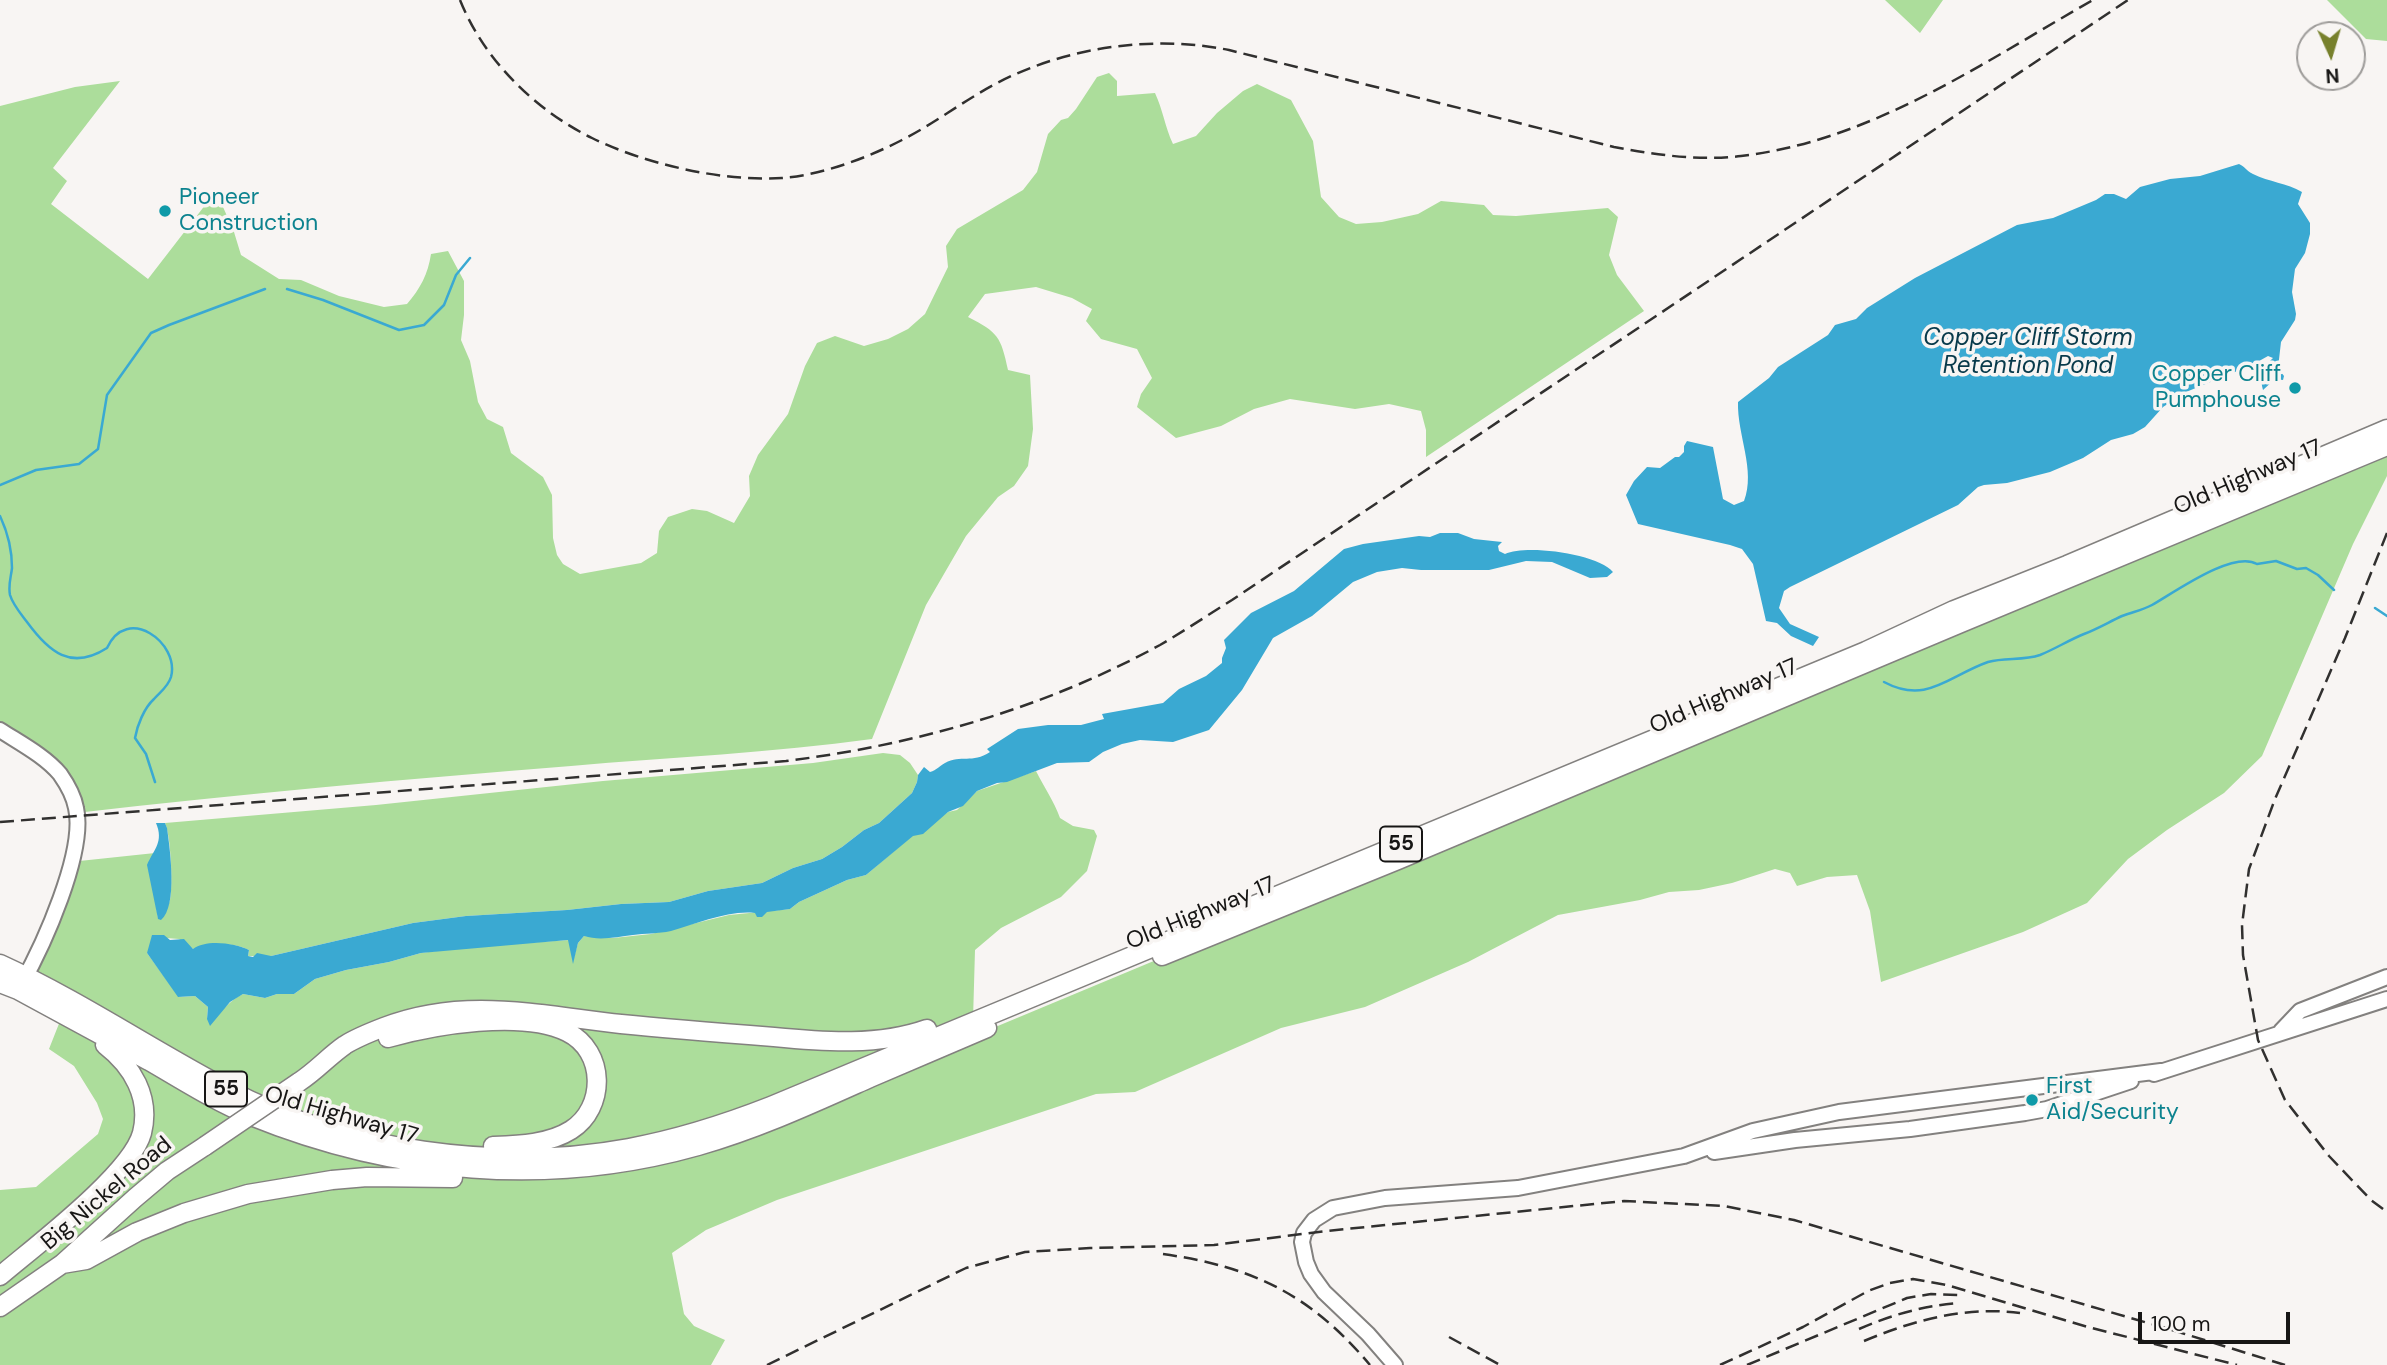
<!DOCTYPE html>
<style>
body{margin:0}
#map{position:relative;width:2387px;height:1365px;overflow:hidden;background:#f8f5f3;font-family:"DM Sans",sans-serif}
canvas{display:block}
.north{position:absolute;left:2296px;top:21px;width:70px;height:70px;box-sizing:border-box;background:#f8f5f3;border:2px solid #9e9c9a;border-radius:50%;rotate:176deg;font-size:19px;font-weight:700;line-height:28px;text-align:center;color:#171615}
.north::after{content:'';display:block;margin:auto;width:24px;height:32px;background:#77802c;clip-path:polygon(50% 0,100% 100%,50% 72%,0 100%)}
.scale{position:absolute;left:2138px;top:1312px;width:152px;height:32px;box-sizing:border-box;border:4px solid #171615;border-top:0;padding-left:9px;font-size:21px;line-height:24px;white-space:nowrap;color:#171615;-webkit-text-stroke:5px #f8f5f3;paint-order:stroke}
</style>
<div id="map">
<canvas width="2387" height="1365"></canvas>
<div class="north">N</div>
<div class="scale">100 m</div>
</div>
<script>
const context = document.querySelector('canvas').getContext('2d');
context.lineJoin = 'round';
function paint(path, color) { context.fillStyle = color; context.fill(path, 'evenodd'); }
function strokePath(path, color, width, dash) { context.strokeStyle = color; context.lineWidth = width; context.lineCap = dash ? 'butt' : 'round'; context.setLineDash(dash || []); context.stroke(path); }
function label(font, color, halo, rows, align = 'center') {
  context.font = font + ' "DM Sans",sans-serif'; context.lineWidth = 7; context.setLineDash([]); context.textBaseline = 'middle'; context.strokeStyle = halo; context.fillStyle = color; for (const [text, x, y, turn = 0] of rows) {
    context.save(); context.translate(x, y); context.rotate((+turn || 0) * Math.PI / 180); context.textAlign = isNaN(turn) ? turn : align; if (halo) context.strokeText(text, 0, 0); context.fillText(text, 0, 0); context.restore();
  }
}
const green = new Path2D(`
 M 1885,0 L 1943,0 L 1920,33 Z
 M 2327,0 L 2387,0 L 2387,41 L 2366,39 Z
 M 1109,73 L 1117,81 L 1117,96 L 1155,93 C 1163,110 1165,127 1173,144 L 1196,136 L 1217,113 L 1243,91 L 1257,84 L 1291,100 L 1313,141 L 1321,197 L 1339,217 L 1356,224 L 1382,222 L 1418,214 L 1441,201 L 1484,205 L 1493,215 L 1516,216 L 1608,208 L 1618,217 L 1609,255 L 1617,275 L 1644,311 L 1426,457 L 1426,430 L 1421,411 L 1389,404 L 1355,409 L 1290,399 L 1254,409 L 1221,426 L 1176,438 L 1137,407 L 1141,394 L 1152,378 L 1137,349 L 1101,339 L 1086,321 L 1092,309 L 1072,298 L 1036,287 L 985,294 L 968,317 C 998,332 1001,337 1008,370 L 1030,375 L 1033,429 L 1028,466 L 1014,486 L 998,497 L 966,536 L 926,605 L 872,739 C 772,753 671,757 571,766 C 406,779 240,794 76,813 L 66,784 L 0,731 L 0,106 L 75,87 L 120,81 L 53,168 L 67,181 L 51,204 L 148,279 L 216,191 L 234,232 L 241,255 L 279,279 L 301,280 L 339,296 L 384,307 L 407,304 C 420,289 428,274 431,254 L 448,251 L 464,281 L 464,315 L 461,340 L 470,361 L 478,402 L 487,419 L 503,427 L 511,453 L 543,477 L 552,495 L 553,538 L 557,555 L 563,564 L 580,574 L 641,563 L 657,553 L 659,531 L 668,517 L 692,509 L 707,511 L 734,523 L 750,496 L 749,476 L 758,455 L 788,414 L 805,366 L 817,343 L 835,336 L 864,346 L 888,339 L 908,329 L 925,314 L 948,267 L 946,246 L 957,229 L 1023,190 L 1037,172 L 1048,134 L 1061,120 L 1068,118 L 1076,109 L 1097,77 Z
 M 2387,447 L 2387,476 L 2353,544 L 2262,756 L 2224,793 L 2167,830 L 2128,859 L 2087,903 L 2023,932 L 1881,982 L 1870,911 L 1857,875 L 1827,877 L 1797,886 L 1790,873 L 1775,869 L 1732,883 L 1699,890 L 1669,892 L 1640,900 L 1558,915 L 1468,962 L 1365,1007 L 1281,1028 L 1135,1092 L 1096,1094 L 777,1200 L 706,1230 L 672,1253 L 684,1314 L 694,1326 L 725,1340 L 711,1365 L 0,1365 L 0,1190 L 36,1187 L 98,1134 L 103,1119 L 97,1103 L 74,1066 L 49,1049 L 62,1016 L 228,1106 L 542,1170 L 921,1058 Z
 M 883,753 L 900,755 L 910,763 L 918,775 L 917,782 L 912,793 L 879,823 L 864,830 L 842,847 L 822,859 L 793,868 L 762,883 L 708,891 L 669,902 L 621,904 L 567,910 L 466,916 L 413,923 L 271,956 L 248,956 L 249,950 C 231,941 212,945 193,949 L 179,939 L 166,938 L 147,953 L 179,997 L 195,996 L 208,1007 L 207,1019 C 222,1014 229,1000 243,994 L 265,998 L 277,994 L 294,994 L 315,979 L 346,970 L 389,962 L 421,953 L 466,947 L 569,940 L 573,961 L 578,943 L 584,936 L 613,938 L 651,934 L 729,915 L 790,909 L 799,902 L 847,880 L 866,875 L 913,835 L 948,812 L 957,810 L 977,791 L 1036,771 C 1044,787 1054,801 1060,818 L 1073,826 L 1094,830 L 1097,836 L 1087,871 L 1061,897 L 1001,928 L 975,950 L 973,1020 L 650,1143 L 471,1155 L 280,1112 L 26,975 L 70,862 L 155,853 C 149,860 146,868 151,876 L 158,918 C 163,913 168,908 170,900 C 173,886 171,836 165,823 L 376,805 L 603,781 L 813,763 Z`);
const water = new Path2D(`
 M 2239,164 C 2246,167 2246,171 2253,174 C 2269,182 2287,183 2302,192 L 2298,204 L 2310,223 L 2310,234 L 2305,253 L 2295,269 L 2292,292 L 2296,314 L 2295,320 L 2281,342 L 2278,368 L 2284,376 L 2283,380 L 2275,379 L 2263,390 C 2259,371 2260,371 2273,358 L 2268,356 L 2252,365 L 2186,392 L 2163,407 L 2145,427 L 2133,434 L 2111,440 L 2083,458 L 2050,472 L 2007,483 L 1984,485 L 1978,487 L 1958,505 L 1790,587 L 1784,591 L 1779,608 L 1790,624 L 1819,637 L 1813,646 L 1791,636 L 1777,623 L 1766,621 L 1753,564 L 1742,549 L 1730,545 L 1638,524 L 1626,495 L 1634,481 L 1647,467 L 1660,468 L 1675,457 L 1679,457 L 1684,452 L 1684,446 L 1687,441 L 1713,447 L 1723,499 L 1734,505 L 1744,501 C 1756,470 1737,435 1738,402 L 1769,378 L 1778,367 L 1828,335 L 1835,325 L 1856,319 L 1867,308 L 1915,278 L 2017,225 L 2053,218 L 2096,200 L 2105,194 L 2114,194 L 2126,199 L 2140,187 L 2170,179 L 2200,176 Z
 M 1440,533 L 1458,533 L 1474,539 L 1502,542 L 1498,546 L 1499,551 L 1505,554 C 1527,544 1598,554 1613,572 L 1607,577 L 1590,578 L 1552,562 L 1526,561 L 1489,570 L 1421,570 L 1402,568 L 1377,572 L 1353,582 L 1312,616 L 1273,638 L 1242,690 L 1209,730 L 1173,742 L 1140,740 L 1122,744 L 1103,752 L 1089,762 L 1057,763 L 1007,782 L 997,783 L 977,791 L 963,806 L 948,812 L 923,834 L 913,836 L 866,875 L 847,880 L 799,902 L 790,909 L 767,912 L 762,917 L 757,917 L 755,913 C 728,910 697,924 671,931 C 658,934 645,933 633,935 C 617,937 599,941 584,936 L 578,943 L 573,964 L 568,940 L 421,953 L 389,962 L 346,970 L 315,979 L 294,994 L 277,994 L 265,998 L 243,994 L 230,1002 L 210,1026 L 207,1019 L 208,1007 L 195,996 L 178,997 L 147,953 L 152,935 L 164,935 L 170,940 L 184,939 L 193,949 C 206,939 235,943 249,950 L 248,956 L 253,957 L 257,953 L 271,956 L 413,923 L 466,916 L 567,910 L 621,904 L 669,902 L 708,891 L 762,883 L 793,868 L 822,859 L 842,847 L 864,830 L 879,823 L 912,793 L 917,782 L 918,775 L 924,767 L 930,772 C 937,770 939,766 945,763 C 961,754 972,764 990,752 L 987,749 L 1018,729 L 1048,725 L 1081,725 L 1104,719 L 1102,714 L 1163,703 L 1179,689 L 1206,676 L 1222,663 L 1222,658 L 1226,648 L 1224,640 L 1251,613 L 1294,591 L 1344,549 L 1363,544 L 1419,536 L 1430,537 Z
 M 156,823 L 165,823 L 167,828 C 170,849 178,906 161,920 L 158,919 L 147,865 C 154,849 164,842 156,823 Z`);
const stream = new Path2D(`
 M 287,289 L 323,300 L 399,330 L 424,325 L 444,305 L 456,275 L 470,258
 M 0,485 L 36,470 L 79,464 L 98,449 L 107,395 L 151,333 L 169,325 L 265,289
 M 0,516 C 8,533 12,549 12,568 C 11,577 8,585 10,595 C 13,605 21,614 27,622 C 49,652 71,671 107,648 C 127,604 180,643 171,677 C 168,687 160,692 154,699 C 144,708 137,726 135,738 L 146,754 L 155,782
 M 2375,608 L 2387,616
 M 1884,682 C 1927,705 1948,676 1988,662 C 2005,657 2023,661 2040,655 C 2055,649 2069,640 2084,634 C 2097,629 2109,622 2122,616 C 2132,612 2143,610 2152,605 C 2175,592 2233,550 2257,564 L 2276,561 L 2297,569 L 2306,568 L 2318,575 L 2334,590`);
const minor = new Path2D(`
 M 0,730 C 20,743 45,756 60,774 C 67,784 74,797 76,808 C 86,852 43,946 21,985
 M 2281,1031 L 2300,1011 L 2387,977
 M 2154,1074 L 2387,999
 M 1714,1152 L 1795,1140 L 1910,1129 L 2025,1113 L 2047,1109 L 2131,1081
 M 1395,1365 L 1368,1334 L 1324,1292 L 1311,1274 L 1306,1262 L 1302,1242 L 1304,1233 L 1314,1220 L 1333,1208 L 1385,1198 L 1518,1188 L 1684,1156 L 1753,1131 L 1839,1112 L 2161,1071`);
const major = new Path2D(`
 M 1162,956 L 1398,860 L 1961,623 L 2387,446
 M 0,964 C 79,1000 151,1049 227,1089 C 345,1151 499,1172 629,1148 C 678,1139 725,1124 771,1106 L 1866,651 L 1954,610 L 2067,565 L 2387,429
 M 0,983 L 18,990 C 62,1014 105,1037 149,1061 C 182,1080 216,1102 251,1116 C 394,1174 549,1188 698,1146 C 758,1129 814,1103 870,1078 C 909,1061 948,1045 987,1028
 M 388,1038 C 435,1025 522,1010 567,1032 C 606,1051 606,1108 571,1130 C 549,1144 519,1145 493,1146
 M 299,1082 C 316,1071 329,1056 345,1045 C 356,1038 371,1032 384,1027 C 464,996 539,1015 621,1024 C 672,1029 723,1033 774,1037 C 825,1042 879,1046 927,1029
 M 62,1264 L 86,1260 L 137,1232 L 184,1213 L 248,1194 L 332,1180 L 367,1177 L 453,1178
 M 0,1276 C 34,1247 131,1174 142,1133 C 151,1097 132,1066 105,1045
 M 0,1307 L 62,1264 L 135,1198 L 167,1171 L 205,1146`);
const rail = new Path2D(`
 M 460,0 C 484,60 535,110 592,138 C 645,164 723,182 782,178 C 822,175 867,158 902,140 C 941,120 976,91 1016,74 C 1081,45 1159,36 1229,50 L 1614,147 C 1656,155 1699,161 1741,156 C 1871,141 1982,63 2093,0
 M 2387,533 L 2345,638 L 2275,799 L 2249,869 L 2242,925 L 2243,955 L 2258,1040 L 2285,1100 L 2329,1156 L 2371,1200 L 2387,1212
 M 0,822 L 786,761 C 915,745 1045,708 1160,645 C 1184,631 1208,615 1232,600 L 2128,0
 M 1163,1254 C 1254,1267 1311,1295 1370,1365
 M 1859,1329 C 1891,1315 1923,1306 1958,1303
 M 1449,1337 L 1500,1365
 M 1864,1341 C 1914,1320 1966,1306 2020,1313
 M 767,1365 L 966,1268 L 1025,1252 L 1090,1248 L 1214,1245 L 1326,1231 L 1624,1201 L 1724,1206 L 1794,1220 L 2172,1330 L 2285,1365
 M 1720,1365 L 1803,1327 L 1868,1291 L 1890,1283 L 1913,1279 L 1947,1285 L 2088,1327 L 2237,1365
 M 1747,1365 L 1907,1298 L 1931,1294 L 1960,1295`);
const majorBridge = new Path2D(`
 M 205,1146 L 299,1082`);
const markers = [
 [165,211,7,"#0f9aa8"],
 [2295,388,7,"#0f9aa8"],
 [2032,1100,7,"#0f9aa8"]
];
const shields = [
 [1401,844,42],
 [226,1089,42]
];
const shieldNames = [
 ["55",1401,844],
 ["55",226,1089]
];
const cultureNames = [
 ["Pioneer",179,198],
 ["Construction",179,224],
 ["Copper Cliff",2281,375,"right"],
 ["Pumphouse",2281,401,"right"],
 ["First",2046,1087],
 ["Aid/Security",2046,1113]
];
const streetNames = [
 ["Old Highway 17",2248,478,-23],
 ["Old Highway 17",1724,697,-23],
 ["Old Highway 17",1201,914,-22],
 ["Old Highway 17",341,1116,16],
 ["Big Nickel Road",107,1194,-40]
];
const waterNames = [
 ["Copper Cliff Storm",2028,339],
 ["Retention Pond",2028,367]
];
paint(green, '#acdd9b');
paint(water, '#3aa9d2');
strokePath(stream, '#3aa9d2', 2.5);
strokePath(minor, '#83817f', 18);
strokePath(major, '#83817f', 21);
strokePath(minor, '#fff', 14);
strokePath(major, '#fff', 18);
strokePath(rail, '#31302f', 2.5, [14, 7]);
strokePath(majorBridge, '#83817f', 21, []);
strokePath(majorBridge, '#fff', 18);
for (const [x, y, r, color] of markers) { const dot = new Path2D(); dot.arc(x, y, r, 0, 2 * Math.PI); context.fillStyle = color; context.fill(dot); strokePath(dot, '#f8f5f3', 2.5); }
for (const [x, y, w] of shields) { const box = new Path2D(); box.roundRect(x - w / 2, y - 17.5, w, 35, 5); context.fillStyle = '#f8f5f3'; context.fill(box); strokePath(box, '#171615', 2); }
label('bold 21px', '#171615', null, shieldNames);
label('23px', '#0d838f', '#f8f5f3', cultureNames, 'left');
label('23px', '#171615', '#f8f5f3', streetNames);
label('italic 24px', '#083a4b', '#f8f5f3', waterNames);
</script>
